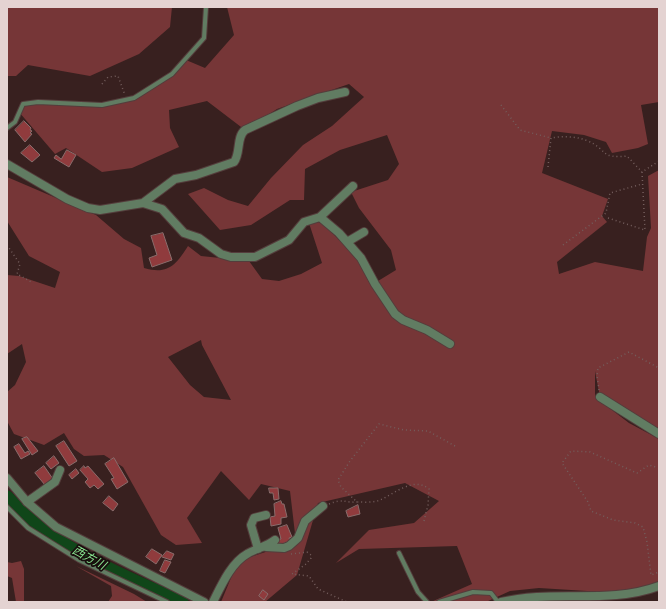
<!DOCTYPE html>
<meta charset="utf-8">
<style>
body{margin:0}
#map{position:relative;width:666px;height:609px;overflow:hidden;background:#38201f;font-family:Mulish,sans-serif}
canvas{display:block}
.frame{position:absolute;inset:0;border:8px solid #e4d3d2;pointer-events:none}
</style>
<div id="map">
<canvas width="666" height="609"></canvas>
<div class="frame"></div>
</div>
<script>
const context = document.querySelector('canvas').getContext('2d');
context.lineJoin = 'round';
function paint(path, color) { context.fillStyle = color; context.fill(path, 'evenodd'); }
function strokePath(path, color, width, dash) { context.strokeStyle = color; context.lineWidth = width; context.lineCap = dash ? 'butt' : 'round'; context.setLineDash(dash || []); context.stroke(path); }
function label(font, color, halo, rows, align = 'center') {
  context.font = font + ' Mulish,"Noto Sans JP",sans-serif'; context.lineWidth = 3.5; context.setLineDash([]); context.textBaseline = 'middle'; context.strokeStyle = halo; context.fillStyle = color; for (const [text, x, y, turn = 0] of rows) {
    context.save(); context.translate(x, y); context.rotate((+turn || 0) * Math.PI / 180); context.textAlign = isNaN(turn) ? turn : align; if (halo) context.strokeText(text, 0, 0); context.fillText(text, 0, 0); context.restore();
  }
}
const green = new Path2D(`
 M 7,7 L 172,7 L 170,27 L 139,54 L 90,76 L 28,65 L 16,76 L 7,76 Z
 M 227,7 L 659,7 L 659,102 L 641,105 L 648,144 L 638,148 L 612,153 L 606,142 L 584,135 L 552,131 L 542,173 L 608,199 L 602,216 L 607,222 L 557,262 L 559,274 L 595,262 L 643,271 L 647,237 L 651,228 L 648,176 L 659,170 L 659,430 L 600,397 L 595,371 L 595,397 L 629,423 L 659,439 L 659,581 L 649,587 L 619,593 L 539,588 L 510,591 L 486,602 L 431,602 L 472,584 L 457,546 L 359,549 L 336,563 L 369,530 L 414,523 L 439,501 L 405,483 L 318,503 L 297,575 L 265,602 L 221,602 L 238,561 L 296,542 L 290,491 L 261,484 L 249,500 L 221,471 L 187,518 L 202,543 L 176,545 L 161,535 L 123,467 L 104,455 L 84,456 L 74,449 L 64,433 L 44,445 L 14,434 L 7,421 L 7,392 L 15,385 L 26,362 L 22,344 L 7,354 L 7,275 L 19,276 L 55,288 L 60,272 L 29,256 L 7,221 L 7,177 L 96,215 L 124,239 L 141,248 L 144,268 C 168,275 176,265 188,246 L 201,256 L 249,261 L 262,279 L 279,281 L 301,274 L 322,263 L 309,223 L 313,221 L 323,223 L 378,281 L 396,270 L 391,250 L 359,208 L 351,192 L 388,180 L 399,164 L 387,135 L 340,150 L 305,169 L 304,200 L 290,200 L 251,225 L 220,230 L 188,194 L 204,188 L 228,200 L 248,206 L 271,178 L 303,145 L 332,126 L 364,97 L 349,84 L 277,109 L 245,130 L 207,101 L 169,110 L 170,128 L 179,147 L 132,168 L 102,172 L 66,148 L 55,154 L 19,112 L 22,104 C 54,103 97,111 127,100 C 147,93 171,74 186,60 L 205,68 L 234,35 ZM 201,340 L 202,345 L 231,400 L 204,397 L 190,385 L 168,357 Z
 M 21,561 L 24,569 L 24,602 L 16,602 L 12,578 L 7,576 L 7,562 L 12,563 Z
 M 76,566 L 134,594 L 147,602 L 108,602 L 112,596 L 111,586 Z`);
const river = new Path2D(`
 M 7,497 C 54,548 119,574 182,602`);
const building = new Path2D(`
 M 24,121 L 31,128 L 30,130 L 32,131 L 30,133 L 32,134 L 25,142 L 15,130 Z
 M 30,145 L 40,155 L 32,162 L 21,153 Z
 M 67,150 L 76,155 L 69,167 L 54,158 L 56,155 L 61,159 Z
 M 163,233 L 172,260 L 152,267 L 149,258 L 157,255 L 151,236 Z
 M 27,437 L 38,451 L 32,455 L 22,439 Z
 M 64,441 L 77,461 L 69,466 L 56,446 Z
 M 19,444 L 25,453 L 28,451 L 30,454 L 21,459 L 14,447 Z
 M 54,456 L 59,463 L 51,469 L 46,463 Z
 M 114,458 L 128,482 L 117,489 L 111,479 L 114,478 L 105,464 Z
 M 44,466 L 53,479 L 45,485 L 35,473 Z
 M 84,466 L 85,468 L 88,466 L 104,484 L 98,489 L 94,485 L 90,488 L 85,482 L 88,479 L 80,470 Z
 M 76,469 L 79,473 L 72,479 L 69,475 Z
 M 269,488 L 278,488 L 279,499 L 274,500 L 273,493 L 270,493 Z
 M 109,496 L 118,504 L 113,511 L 103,503 Z
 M 281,501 L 282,504 L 284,504 L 287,517 L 281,518 L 281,524 L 271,526 L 270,517 L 275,516 L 274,504 Z
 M 358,505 L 360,514 L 348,517 L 346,511 Z
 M 287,525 L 292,537 L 289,538 L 290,541 L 279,545 L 277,540 L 281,539 L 278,528 Z
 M 152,549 L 162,555 L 156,564 L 146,557 Z
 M 167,551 L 174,554 L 171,560 L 162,557 Z
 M 165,560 L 171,562 L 165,573 L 160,571 Z
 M 263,590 L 268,594 L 264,600 L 259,596 Z`);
const path = new Path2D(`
 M 102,84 L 108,77 L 118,76 L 125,95
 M 501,105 L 520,130 L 551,138
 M 548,167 L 551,138 C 563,136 576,136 588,141 C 608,150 600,159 627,156 L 642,172
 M 608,218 L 645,230 L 642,172 L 659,161
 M 7,245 L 20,264 L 17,274 L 33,283
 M 563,245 L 606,213 L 610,193 L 642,184
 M 599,390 L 597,376 L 598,368 L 629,352 L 659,368
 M 659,468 L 649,465 L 637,473 L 590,452 L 571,451 L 562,463 L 588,502 L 591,511 L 613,520 L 635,523 L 643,527 L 647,542 L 651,575 L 659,572
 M 329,504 C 343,498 345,503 357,502
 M 424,521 L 428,505 L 429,489 C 414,476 394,494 380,500 C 373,503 364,502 357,502 L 341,487 L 338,480 L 350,461 L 379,424 L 404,430 L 428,431 L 455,446
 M 291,554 L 307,552 L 311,555 L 311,558 L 306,564 L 292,574 L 309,576 L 318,589 L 347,602`);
const service = new Path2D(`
 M 7,128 L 15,122 L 23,104 L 38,102 L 102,105 L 134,98 L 172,74 L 204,38 L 206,7
 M 7,507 L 28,528 L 79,560 L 167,602
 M 399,553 L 418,592 L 427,602
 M 439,602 L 473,592 L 491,593 L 498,602`);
const minor = new Path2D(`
 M 7,164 L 67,199 L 88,208 L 100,210 L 143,203 L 162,209 L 184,233 L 199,238 L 221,254 L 231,257 L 255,257 L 289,240 L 304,222 L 320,217 L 339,233 L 361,258 L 375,284 L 395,314 L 403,320 L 427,330 L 450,344
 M 143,203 L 175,179 L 196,175 L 234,162 C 241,153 236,137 245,130 L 297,106 L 318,98 L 345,92
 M 320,217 L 353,186
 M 347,242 L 364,232
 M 600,397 L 659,434
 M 27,502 L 55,482 L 60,470
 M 266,547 L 284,548 L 289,546 L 298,538 L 305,521 L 323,506
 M 258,549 L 251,525 L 254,518 L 266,515
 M 213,602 C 221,586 231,563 247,554 C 257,548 266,547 275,540`);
const tertiary = new Path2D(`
 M 7,478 L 27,502 L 56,527 L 204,602
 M 501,602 C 553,589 608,605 659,586`);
const waterNames = [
 ["西方川",89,558,29]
];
paint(green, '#763637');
strokePath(river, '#104619', 13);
paint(building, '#903b3d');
strokePath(building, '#896c6b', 1);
strokePath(service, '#543d3c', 6);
strokePath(minor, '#543d3c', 10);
strokePath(tertiary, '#543d3c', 10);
strokePath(path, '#745e5d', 1.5, [1, 3]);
strokePath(service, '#617c62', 4);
strokePath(minor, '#617c62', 8);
strokePath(tertiary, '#617c62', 8);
label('italic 12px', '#87e28e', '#180d0d', waterNames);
</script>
